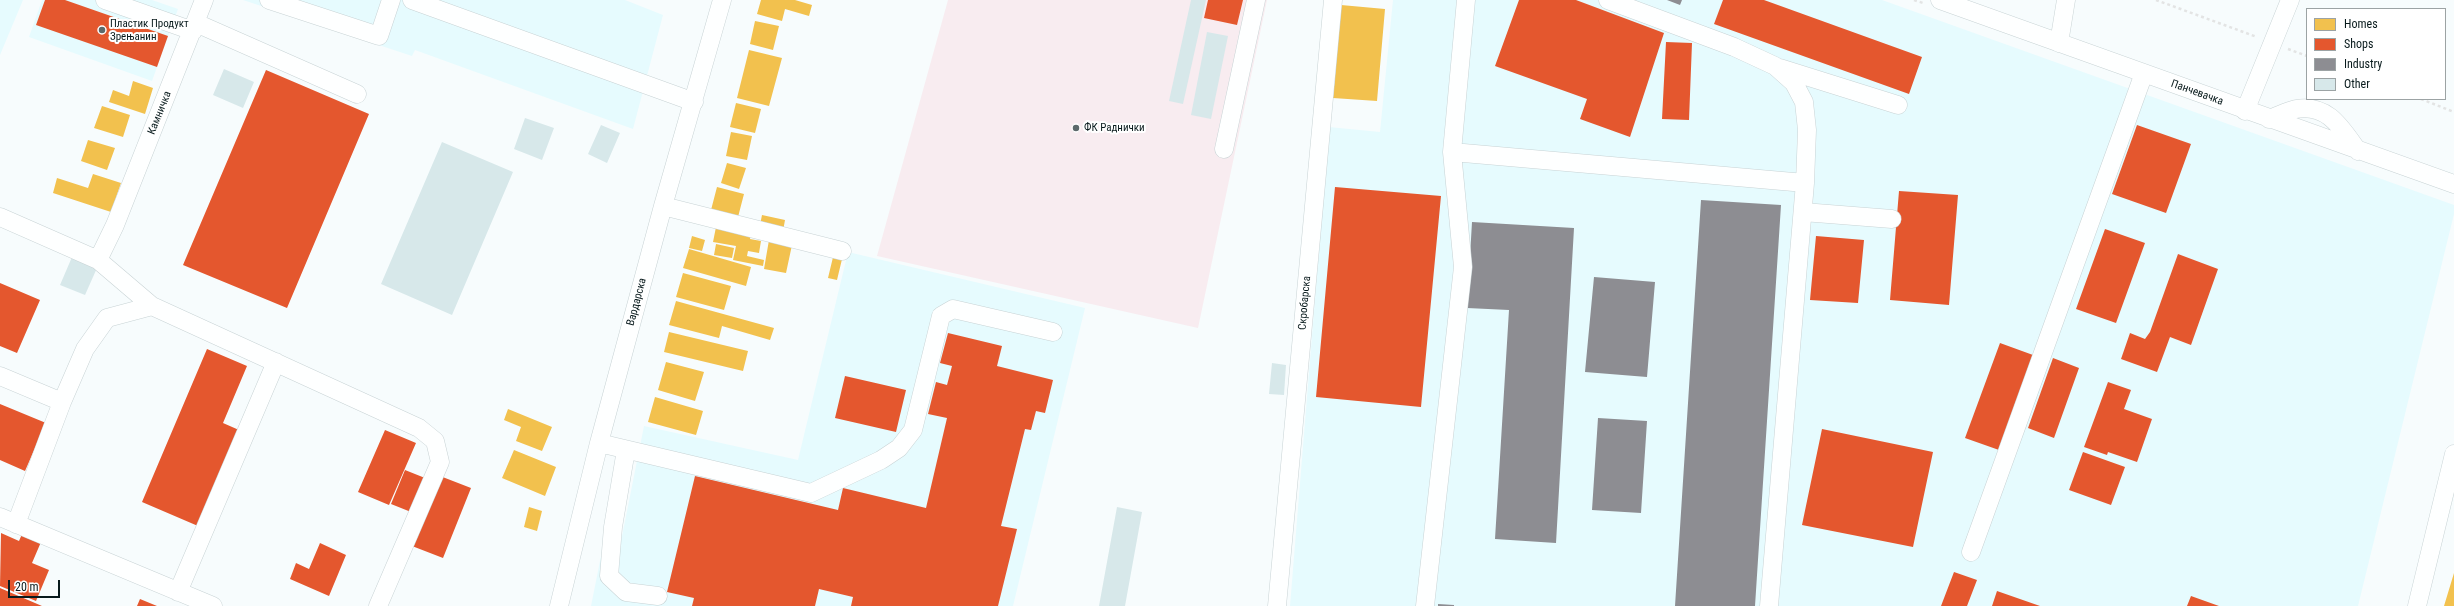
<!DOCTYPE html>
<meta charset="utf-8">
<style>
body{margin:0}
#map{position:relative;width:2454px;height:606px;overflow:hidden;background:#f7fcfd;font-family:"Roboto Condensed",sans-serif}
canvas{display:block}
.legend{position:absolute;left:2306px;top:8px;width:140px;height:92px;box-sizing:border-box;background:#fff;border:1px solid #9ca3a4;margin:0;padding:5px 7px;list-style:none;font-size:12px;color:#081a1c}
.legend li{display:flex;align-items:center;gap:8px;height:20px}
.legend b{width:20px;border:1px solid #9ca3a4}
.scale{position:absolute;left:8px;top:580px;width:52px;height:18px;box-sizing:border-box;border:2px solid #081a1c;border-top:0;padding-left:5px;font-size:12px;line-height:14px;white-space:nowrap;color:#081a1c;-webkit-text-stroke:3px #fff;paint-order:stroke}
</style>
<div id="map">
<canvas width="2454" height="606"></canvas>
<ul class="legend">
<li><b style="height:11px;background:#f2c14e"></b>Homes</li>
<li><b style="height:11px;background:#e4572e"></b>Shops</li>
<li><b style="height:11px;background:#8d8d92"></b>Industry</li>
<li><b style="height:11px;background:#d7e8ea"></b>Other</li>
</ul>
<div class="scale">20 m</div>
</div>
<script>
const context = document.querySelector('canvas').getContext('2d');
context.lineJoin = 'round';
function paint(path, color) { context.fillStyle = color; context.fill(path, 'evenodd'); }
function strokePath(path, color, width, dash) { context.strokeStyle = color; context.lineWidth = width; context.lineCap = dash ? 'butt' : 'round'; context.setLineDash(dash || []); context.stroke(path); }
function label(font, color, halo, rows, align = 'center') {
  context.font = font + ' "Roboto Condensed",sans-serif'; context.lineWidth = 4; context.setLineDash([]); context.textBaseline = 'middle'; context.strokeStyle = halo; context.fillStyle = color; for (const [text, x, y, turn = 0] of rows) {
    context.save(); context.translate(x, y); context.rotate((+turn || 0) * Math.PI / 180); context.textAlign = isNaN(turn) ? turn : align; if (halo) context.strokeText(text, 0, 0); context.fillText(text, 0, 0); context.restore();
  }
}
const built = new Path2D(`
 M 0,0 L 23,0 L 0,55 Z
 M 42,0 L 152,0 L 178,9 L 152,81 L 29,37 Z
 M 243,0 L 625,0 L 663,15 L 633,129 L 415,50 L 412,56 Z
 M 1393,0 L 1882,0 L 2454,205 L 2454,214 L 2358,606 L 1290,606 L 1329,127 L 1380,132 Z
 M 848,252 L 1085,308 L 1013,606 L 591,606 L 601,556 L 617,561 L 644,426 L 798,460 Z`);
const green = new Path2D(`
 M 948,0 L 1267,0 L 1198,328 L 877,256 Z`);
const homes = new Path2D(`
 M 761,0 L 795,0 L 812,5 L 809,16 L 785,9 L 782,21 L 757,14 Z
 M 1341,5 L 1385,9 L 1377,101 L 1333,98 Z
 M 755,21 L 779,26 L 773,50 L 750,44 Z
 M 749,50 L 782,58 L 769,106 L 737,98 Z
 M 133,81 L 153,88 L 145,114 L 109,102 L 113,90 L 129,96 Z
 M 736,103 L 761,109 L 755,133 L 730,127 Z
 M 102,106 L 130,115 L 123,137 L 94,128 Z
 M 731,132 L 752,136 L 747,160 L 726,156 Z
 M 88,140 L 115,148 L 107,170 L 81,161 Z
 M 727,163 L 746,168 L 739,189 L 721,183 Z
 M 93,174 L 121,183 L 111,212 L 53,193 L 57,178 L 88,188 Z
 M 717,187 L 744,194 L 738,217 L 711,210 Z
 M 762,215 L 785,220 L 783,231 L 760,225 Z
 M 716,227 L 751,234 L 750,239 L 761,241 L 759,253 L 748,251 L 747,256 L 764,260 L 763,266 L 733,260 L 736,246 L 713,242 Z
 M 692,236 L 705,240 L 702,251 L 689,248 Z
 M 769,240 L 792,245 L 786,273 L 764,269 Z
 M 716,244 L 734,248 L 732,258 L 714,255 Z
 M 689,249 L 751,267 L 746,286 L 683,268 Z
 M 834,253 L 843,255 L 837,280 L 828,278 Z
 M 683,273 L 731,286 L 724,310 L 676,297 Z
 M 676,301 L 774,328 L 770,340 L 722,326 L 719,338 L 669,325 Z
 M 669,332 L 748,351 L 743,371 L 664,352 Z
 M 666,362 L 704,372 L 695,401 L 658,390 Z
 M 655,397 L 703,411 L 696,435 L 648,422 Z
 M 508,409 L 552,427 L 542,451 L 516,441 L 521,427 L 504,420 Z
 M 514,450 L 556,467 L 545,496 L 502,478 Z
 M 529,507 L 542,511 L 537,531 L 524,527 Z
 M 2454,573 L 2454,606 L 2444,606 Z`);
const shops = new Path2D(`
 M 45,0 L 65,0 L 168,36 L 157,67 L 36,25 Z
 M 1208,0 L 1243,0 L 1237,25 L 1204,18 Z
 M 1519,0 L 1576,0 L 1664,33 L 1630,137 L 1580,119 L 1587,99 L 1495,66 Z
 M 1723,0 L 1764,0 L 1922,57 L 1909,94 L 1714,24 Z
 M 1666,42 L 1692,43 L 1689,120 L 1662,119 Z
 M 266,70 L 369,114 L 287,308 L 183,265 Z
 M 2137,125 L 2191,144 L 2166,213 L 2112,194 Z
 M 1335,187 L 1441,196 L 1421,407 L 1316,397 Z
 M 1899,191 L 1958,195 L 1949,305 L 1890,300 Z
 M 2105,229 L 2145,243 L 2116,323 L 2076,309 Z
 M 1816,236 L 1864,240 L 1858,303 L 1810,300 Z
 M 2178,254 L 2218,269 L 2191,345 L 2170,337 L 2157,372 L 2121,359 L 2130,333 L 2145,339 L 2150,332 Z
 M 0,283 L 40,300 L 17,353 L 0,346 Z
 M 948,333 L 1002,346 L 997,366 L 1053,380 L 1045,413 L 1036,411 L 1031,430 L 1025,429 L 1001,526 L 1017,529 L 998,606 L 851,606 L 853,597 L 819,589 L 815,606 L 692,606 L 694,598 L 667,592 L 695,476 L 838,510 L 843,488 L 926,508 L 947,418 L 928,414 L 936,382 L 947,385 L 952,366 L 940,363 Z
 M 2000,343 L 2033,355 L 1999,450 L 1965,438 Z
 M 207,349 L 247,366 L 223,423 L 239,430 L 198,526 L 142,502 Z
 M 2053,358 L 2079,368 L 2054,438 L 2028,428 Z
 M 845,376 L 906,390 L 896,432 L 835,418 Z
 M 2108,382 L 2131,390 L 2124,409 L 2152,419 L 2137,462 L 2108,452 L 2107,455 L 2084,447 Z
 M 0,404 L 46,423 L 25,471 L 0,460 Z
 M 1822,429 L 1933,452 L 1913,547 L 1802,525 Z
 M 385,430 L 416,443 L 389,505 L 358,492 Z
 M 2083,452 L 2125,467 L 2111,505 L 2069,490 Z
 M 405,470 L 425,478 L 411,512 L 391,504 Z
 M 440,476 L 471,488 L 443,558 L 412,546 Z
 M 1,533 L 19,541 L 22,534 L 41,542 L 32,563 L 49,570 L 36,601 L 0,586 Z
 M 320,543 L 346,555 L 329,596 L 290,579 L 296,563 L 309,569 Z
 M 1954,572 L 1977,580 L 1967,606 L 1941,606 Z
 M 0,588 L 42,606 L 0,606 Z
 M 1997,591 L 2040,606 L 1992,606 Z
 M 2191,596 L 2219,606 L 2187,606 Z
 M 140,599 L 157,606 L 137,606 Z`);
const industry = new Path2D(`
 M 1667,0 L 1682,0 L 1680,5 Z
 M 1701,200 L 1781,205 L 1755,606 L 1675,606 Z
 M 1472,222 L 1574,228 L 1556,543 L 1495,539 L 1509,310 L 1467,308 Z
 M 1594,277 L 1655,282 L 1647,377 L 1585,372 Z
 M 1598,418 L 1647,421 L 1641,513 L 1592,510 Z
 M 1438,604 L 1454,605 L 1454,606 L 1438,606 Z`);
const building = new Path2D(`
 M 1191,0 L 1206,0 L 1183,104 L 1169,101 Z
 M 1207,32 L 1228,36 L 1211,119 L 1191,115 Z
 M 224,69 L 254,82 L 243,108 L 213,95 Z
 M 525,118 L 554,128 L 542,160 L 514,149 Z
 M 601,125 L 620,133 L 607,163 L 588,154 Z
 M 442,142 L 513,172 L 452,315 L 381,284 Z
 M 72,257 L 97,268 L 85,295 L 60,285 Z
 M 1272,363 L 1286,365 L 1284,395 L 1269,394 Z
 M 1117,507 L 1142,512 L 1125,606 L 1099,606 Z`);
const path = new Path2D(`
 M 1914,0 L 1923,3
 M 2156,0 L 2257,37
 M 2288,49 L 2307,56
 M 2421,99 L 2454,112`);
const minor = new Path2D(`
 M 105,0 L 193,31
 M 269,0 L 379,36 L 391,0
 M 412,0 L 694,102
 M 1608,0 L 1734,47 L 1775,66 L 1794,83 L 1804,102 L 1807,130 L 1805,183 L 1769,606
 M 1940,0 L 2454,184
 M 196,23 L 357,94
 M 2059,43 L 2066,0
 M 1780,68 L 1898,105
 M 2245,111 L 2290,0
 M 2269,119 C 2278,116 2287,111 2296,109 C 2328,103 2342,129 2358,151
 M 1224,149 L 1256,0
 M 1452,152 L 1805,183
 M 663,206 L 842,251
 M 1803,212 L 1892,219
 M 0,217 L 98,260 L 152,306 L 419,428 L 435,441 L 440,462 L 378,606
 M 98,260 L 115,225 L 204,0
 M 0,376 L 62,402
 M 599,443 L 811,493 L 881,460 L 899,448 L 913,430 L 941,316 L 953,309 L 1053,332
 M 626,450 L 613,527 L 609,576 L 626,592 L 658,596
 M 0,517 L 213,606
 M 16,524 L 62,402 L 85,349 L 107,318 L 152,306
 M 1971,552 L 2144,73
 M 178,592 L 276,362
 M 559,606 L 599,443 L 663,206 L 722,0
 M 1277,606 L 1333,0
 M 1425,606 L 1463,267 L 1452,152 L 1466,0
 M 2417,606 L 2454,454`);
const markers = [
 [102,30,4,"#5c696b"],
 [1076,128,4,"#5c696b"]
];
const poiNames = [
 ["Пластик Продукт",110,24],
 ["Зрењанин",110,37],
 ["ФК Раднички",1084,128]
];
const streetNames = [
 ["Панчевачка",2197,93,20],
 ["Камничка",160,113,-68],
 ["Вардарска",637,302,-75],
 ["Скробарска",1305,303,-85]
];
paint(built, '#e6fbfe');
paint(green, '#f8ecf0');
paint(homes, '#f2c14e');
paint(shops, '#e4572e');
paint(industry, '#8d8d92');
paint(building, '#d7e8ea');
strokePath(minor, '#c8d3d5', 19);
strokePath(path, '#e3e4e4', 2.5, [3, 3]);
strokePath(minor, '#feffff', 18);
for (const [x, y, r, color] of markers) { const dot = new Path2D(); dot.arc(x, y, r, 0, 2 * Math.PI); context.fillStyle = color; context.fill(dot); strokePath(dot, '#fff', 1.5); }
label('11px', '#081a1c', '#fff', poiNames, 'left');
label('11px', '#081a1c', '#fff', streetNames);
</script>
